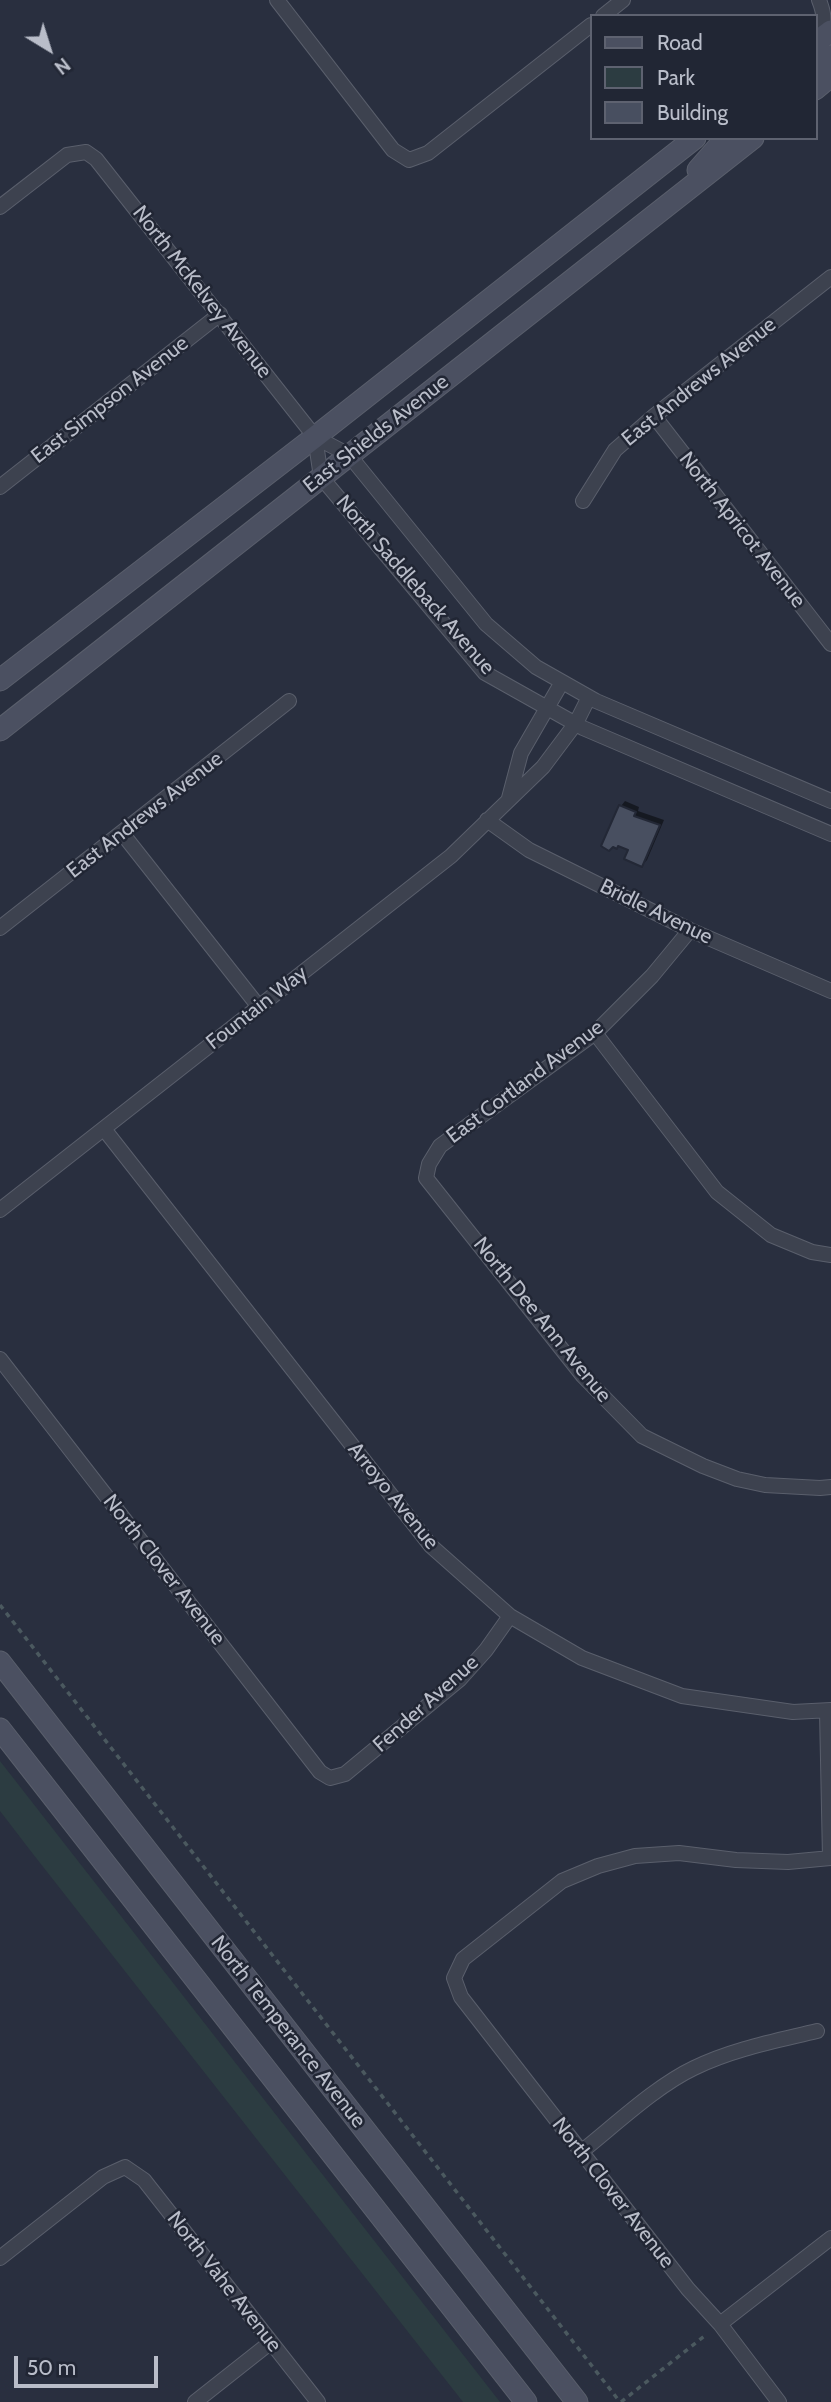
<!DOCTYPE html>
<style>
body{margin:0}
#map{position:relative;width:831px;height:2402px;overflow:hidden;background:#292f3f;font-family:Cabin,sans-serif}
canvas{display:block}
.legend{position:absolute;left:590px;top:14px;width:228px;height:126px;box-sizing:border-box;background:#212634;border:2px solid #5e6270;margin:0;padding:9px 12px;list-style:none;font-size:21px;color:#b9bdc9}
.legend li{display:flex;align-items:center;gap:14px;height:35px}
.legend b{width:35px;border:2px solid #5e6270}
.north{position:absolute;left:14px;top:14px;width:70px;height:70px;-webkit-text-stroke:5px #212634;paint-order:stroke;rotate:142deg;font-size:19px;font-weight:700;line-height:28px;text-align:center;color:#b9bdc9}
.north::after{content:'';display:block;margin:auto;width:24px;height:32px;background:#b9bdc9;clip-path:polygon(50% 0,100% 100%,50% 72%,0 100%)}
.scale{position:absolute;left:14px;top:2356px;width:144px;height:32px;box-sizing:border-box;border:4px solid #b9bdc9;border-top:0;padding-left:9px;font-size:21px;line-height:24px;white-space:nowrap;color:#b9bdc9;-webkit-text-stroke:5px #212634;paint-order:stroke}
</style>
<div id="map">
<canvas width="831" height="2402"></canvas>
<ul class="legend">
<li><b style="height:9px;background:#4b5061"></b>Road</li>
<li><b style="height:19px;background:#2c3c41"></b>Park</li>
<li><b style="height:19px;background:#484f60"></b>Building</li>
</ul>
<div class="north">N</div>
<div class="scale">50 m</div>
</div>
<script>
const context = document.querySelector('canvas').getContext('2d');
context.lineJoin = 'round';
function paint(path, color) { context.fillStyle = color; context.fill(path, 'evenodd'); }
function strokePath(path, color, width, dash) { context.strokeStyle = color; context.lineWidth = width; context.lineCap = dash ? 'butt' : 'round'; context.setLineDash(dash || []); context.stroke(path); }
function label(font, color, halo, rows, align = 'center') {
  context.font = font + ' Cabin,sans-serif'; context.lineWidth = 5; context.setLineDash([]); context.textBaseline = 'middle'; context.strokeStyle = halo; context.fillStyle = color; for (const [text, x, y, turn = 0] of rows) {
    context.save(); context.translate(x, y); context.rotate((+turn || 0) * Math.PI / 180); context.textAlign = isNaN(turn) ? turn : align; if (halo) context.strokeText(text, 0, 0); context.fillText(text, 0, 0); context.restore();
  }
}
const green = new Path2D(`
 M 0,1761 L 500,2402 L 463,2402 L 33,1854 L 0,1811 Z`);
const shadow = new Path2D(`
 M 625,801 L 639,807 L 638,811 L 664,820 L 647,860 L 642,865 L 630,849 L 619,844 L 621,806 Z`);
const building = new Path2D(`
 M 619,805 L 636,812 L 634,816 L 660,825 L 642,867 L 624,859 L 628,850 L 618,846 L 617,849 L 613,847 L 609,851 L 601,846 Z`);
const path = new Path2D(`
 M 0,1605 L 620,2402
 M 621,2402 L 707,2334`);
const street = new Path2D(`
 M 277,0 L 393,150 L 409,160 L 428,153 L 591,25
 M 819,0 C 825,15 825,24 819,38
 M 603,16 L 623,0
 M 0,207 L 67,155 L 86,152 L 96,159 L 315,437 L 349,455 L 486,624 L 536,667 L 596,701 L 831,801
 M 654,416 L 831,644
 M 315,437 L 321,477 L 485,673 L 583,728 L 831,834
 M 0,487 L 220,314
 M 583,501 L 615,450 L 654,416 L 831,277
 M 509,798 L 521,753 L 562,682
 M 487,820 L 529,850 L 690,930 L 831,991
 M 122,833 L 259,1007
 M 0,928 L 289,701
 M 690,930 L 652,976 L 595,1033 L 440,1146 L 429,1164 L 426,1178 L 583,1376 L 642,1436 L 703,1466 L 737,1479 L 765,1485 L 820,1488 L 831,1487
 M 595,1033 L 717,1192 L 771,1235 L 812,1252 L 831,1255
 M 104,1129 L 431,1546 L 510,1616 L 582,1658 L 682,1696 L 793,1712 L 831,1710
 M 0,1210 L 451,856 L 543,767 L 576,723 L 589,697
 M 0,1359 L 320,1772 L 330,1778 L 345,1774 L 460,1679 L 486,1650 L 510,1616
 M 827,1711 L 830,1858
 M 581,2152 C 615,2125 656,2086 694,2068 C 733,2049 776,2041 817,2031
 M 0,2258 L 103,2177 L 125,2167 L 144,2180 L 318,2402
 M 720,2324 L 831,2238
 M 195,2402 L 271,2342
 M 779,2402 L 720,2324 L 688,2289 L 461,1997 L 454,1978 L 463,1959 L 562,1881 L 598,1866 L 635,1856 L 679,1853 L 736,1860 L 788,1862 L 831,1858`);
const secondary = new Path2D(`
 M 815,43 L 831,31
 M 815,69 L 831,56
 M 815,89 L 831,76
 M 698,170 L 726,138
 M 0,680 L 315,437 L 695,138
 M 0,730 L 753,138
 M 0,1662 L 577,2402
 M 0,1729 L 526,2402`);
const streetNames = [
 ["North McKelvey Avenue",202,292,52],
 ["East Andrews Avenue",699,382,-39],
 ["East Simpson Avenue",110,400,-38],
 ["East Shields Avenue",376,434,-38],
 ["North Apricot Avenue",742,530,52],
 ["North Saddleback Avenue",415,585,49],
 ["East Andrews Avenue",145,815,-38],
 ["Bridle Avenue",656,912,26],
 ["Fountain Way",257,1008,-38],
 ["East Cortland Avenue",525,1082,-37],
 ["North Dee Ann Avenue",542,1320,51],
 ["Arroyo Avenue",393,1496,51],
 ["North Clover Avenue",164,1570,52],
 ["Fender Avenue",426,1704,-42],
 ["North Temperance Avenue",288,2032,52],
 ["North Clover Avenue",613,2193,52],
 ["North Vahe Avenue",224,2282,52]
];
paint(green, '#2c3c41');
paint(shadow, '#0007');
paint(building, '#484f60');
strokePath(building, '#232836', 2);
strokePath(street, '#5a5f6c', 16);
strokePath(secondary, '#5a5f6c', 23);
strokePath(path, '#4b595f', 3.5, [5, 5]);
strokePath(street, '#3d424f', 14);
strokePath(secondary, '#4b5061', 21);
label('21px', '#b9bdc9', '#212634', streetNames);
</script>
